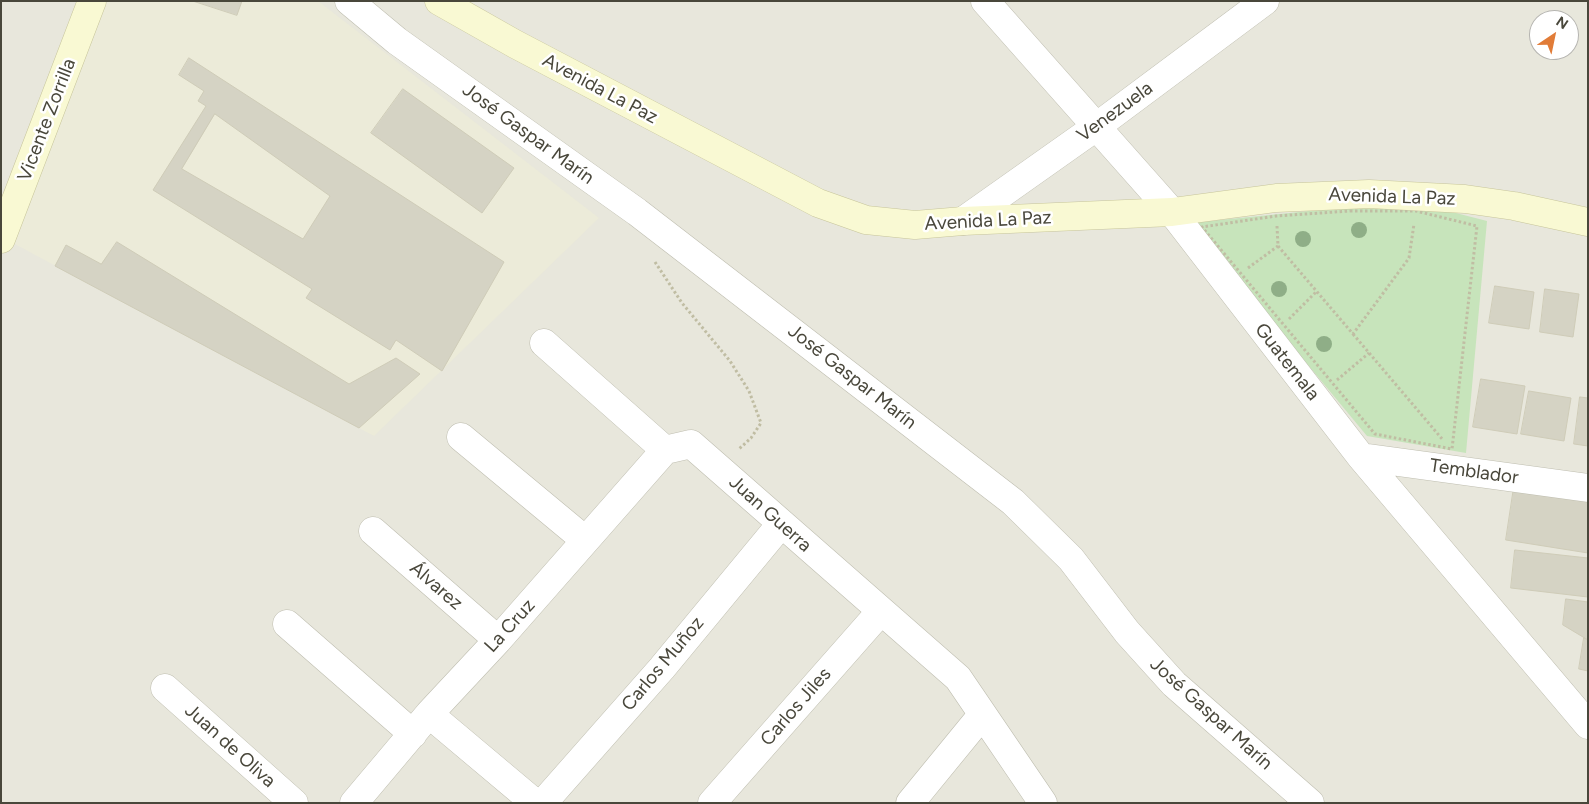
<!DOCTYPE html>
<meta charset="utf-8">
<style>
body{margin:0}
#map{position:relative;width:1589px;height:804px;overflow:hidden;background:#f5f4ed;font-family:Figtree,sans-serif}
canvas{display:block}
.frame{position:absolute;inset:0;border:2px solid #49473b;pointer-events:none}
.north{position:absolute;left:1529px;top:10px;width:50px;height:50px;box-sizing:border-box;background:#fff;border:1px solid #b6b5b1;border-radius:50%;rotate:34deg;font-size:14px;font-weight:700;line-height:20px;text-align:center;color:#49473b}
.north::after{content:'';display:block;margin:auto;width:18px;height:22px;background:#e17c38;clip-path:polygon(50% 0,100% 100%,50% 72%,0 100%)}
</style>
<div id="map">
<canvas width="1589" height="804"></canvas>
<div class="frame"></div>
<div class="north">N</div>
</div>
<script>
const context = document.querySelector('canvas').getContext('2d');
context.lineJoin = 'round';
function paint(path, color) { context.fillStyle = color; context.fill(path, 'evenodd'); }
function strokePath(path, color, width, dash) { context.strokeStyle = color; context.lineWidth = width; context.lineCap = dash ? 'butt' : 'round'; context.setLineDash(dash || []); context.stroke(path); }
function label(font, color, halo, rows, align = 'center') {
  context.font = font + ' Figtree,sans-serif'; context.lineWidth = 5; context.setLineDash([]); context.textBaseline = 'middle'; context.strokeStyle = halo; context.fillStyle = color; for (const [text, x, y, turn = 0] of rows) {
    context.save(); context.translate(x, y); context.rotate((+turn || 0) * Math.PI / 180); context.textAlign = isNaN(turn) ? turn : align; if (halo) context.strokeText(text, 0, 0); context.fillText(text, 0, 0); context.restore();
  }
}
const residential = new Path2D(`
 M 1,1 L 1588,1 L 1588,803 L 1,803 ZM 1539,20 L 1569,20 L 1569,50 L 1539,50 Z`);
const education = new Path2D(`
 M 103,1 L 318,1 L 599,218 L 374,436 L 11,242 Z`);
const green = new Path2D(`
 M 1379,204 L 1421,204 L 1487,221 L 1466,453 L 1367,436 L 1190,223 Z`);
const building = new Path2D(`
 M 193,1 L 242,1 L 237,15 Z
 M 189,58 L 504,262 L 442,371 L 396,340 L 390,350 L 306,298 L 312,289 L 153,190 L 206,106 L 198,101 L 204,91 L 179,75 ZM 215,114 L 330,196 L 303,239 L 182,169 Z
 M 403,89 L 514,168 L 482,213 L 371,133 Z
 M 117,242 L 349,384 L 396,358 L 420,374 L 359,428 L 55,266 L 66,245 L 101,264 Z
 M 1495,286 L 1534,292 L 1529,329 L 1489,323 Z
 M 1545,289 L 1579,294 L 1573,337 L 1540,332 Z
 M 1481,379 L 1525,386 L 1517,434 L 1473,427 Z
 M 1529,391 L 1571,398 L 1564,441 L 1521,434 Z
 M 1580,397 L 1588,398 L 1588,446 L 1574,444 Z
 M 1514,487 L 1588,498 L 1588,553 L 1506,540 Z
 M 1515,550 L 1588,558 L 1588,597 L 1511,588 Z
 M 1566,599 L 1588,602 L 1588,640 L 1563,625 Z
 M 1584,638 L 1588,640 L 1588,671 L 1579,669 Z`);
const path = new Path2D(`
 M 1350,211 L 1416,211 L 1477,226 L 1452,449 L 1375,434 L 1202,227 L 1276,216 Z
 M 1277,226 L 1278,246 L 1353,334 L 1409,258 L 1414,224
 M 655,262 L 682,303 L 730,361 L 749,391 L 761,423 L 751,438 L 739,449
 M 1248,268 L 1278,246
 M 1289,319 L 1317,291
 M 1353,334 L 1443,440
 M 1337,380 L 1369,353`);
const minor = new Path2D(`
 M 985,1 L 1172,212 L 1361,457 L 1588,725
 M 544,343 L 665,450 L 691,444 L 958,678 L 1043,803
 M 461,437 L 585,540
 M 1361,457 L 1588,488
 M 373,531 L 498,640
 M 287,624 L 413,734
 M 165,688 L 294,803
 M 429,714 L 535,803
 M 354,803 L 429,714 L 498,640 L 665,450
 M 543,803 L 662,668 L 781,524
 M 712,803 L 881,611
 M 910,803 L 982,715`);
const tertiary = new Path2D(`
 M 349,1 L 397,41 L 637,212 L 1013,502 L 1071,559 L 1127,632 L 1174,684 L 1310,803
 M 963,221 L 1096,127 L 1265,1`);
const secondary = new Path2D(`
 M 439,1 L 515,44 L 818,203 L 866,220 L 915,225 L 963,221 L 1172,212 L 1276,198 L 1369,194 L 1465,199 L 1514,206 L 1588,222
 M 1,239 L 92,1`);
const trees = [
 [1359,230],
 [1303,239],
 [1279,289],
 [1324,344]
];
const streetNames = [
 ["Avenida La Paz",600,89,28],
 ["Venezuela",1115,112,-36],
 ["Vicente Zorrilla",47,120,-69],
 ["José Gaspar Marín",528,134,36],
 ["Avenida La Paz",1392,197,2],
 ["Avenida La Paz",988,221,-3],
 ["Guatemala",1287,362,52],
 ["José Gaspar Marín",852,377,38],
 ["Temblador",1474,472,8],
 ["Juan Guerra",770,514,42],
 ["Álvarez",436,586,41],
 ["La Cruz",510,626,-48],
 ["Carlos Muñoz",663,664,-50],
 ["Carlos Jiles",796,707,-49],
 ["José Gaspar Marín",1211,714,42],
 ["Juan de Oliva",230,746,42]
];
paint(residential, '#e8e7dc');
paint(education, '#ecebd9');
paint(green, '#c7e4bb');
paint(building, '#d5d3c4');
strokePath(building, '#cfccb8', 1);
strokePath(minor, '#bfbeb0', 29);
strokePath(tertiary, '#bfbeb0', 29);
strokePath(secondary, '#c7c59b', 29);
strokePath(path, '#c0bda3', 3, [2.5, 2.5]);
strokePath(minor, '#fff', 28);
strokePath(tertiary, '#fff', 28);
strokePath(secondary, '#f9f9d3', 28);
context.fillStyle = '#8fae87';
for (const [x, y] of trees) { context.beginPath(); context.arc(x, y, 8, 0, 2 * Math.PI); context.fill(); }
label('19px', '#49473b', '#fff', streetNames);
</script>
